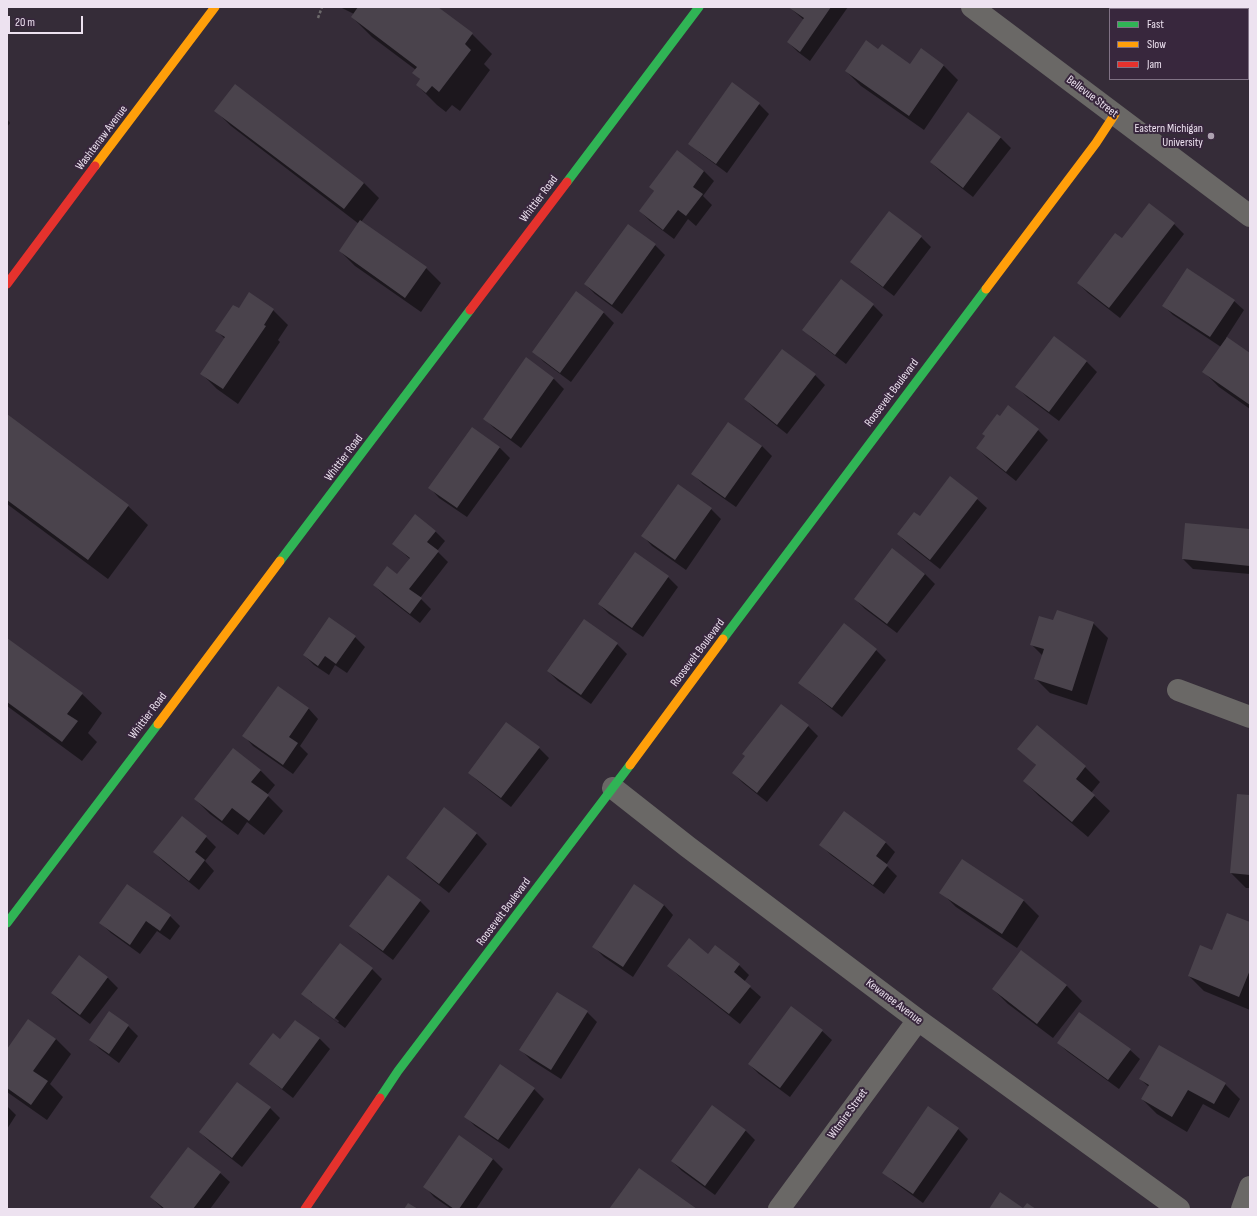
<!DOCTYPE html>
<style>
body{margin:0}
#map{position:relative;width:1257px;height:1216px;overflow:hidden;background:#352c38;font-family:"Sofia Sans Condensed",sans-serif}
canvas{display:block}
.frame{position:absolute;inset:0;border:8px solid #ede2f0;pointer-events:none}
.legend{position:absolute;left:1109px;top:8px;width:140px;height:72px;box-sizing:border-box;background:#38273d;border:1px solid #807285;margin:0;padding:5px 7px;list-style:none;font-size:12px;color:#ede2f0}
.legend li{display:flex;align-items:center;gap:8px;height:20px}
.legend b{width:20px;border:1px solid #807285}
.scale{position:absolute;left:8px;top:16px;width:75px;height:18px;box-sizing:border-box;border:2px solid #ede2f0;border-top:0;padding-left:5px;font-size:12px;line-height:14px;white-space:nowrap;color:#ede2f0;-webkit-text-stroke:3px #38273d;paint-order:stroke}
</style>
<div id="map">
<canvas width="1257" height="1216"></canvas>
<div class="frame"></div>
<ul class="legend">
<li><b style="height:5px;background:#30b455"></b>Fast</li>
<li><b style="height:5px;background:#ff9f0a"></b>Slow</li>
<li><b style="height:5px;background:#e5322d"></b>Jam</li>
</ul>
<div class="scale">20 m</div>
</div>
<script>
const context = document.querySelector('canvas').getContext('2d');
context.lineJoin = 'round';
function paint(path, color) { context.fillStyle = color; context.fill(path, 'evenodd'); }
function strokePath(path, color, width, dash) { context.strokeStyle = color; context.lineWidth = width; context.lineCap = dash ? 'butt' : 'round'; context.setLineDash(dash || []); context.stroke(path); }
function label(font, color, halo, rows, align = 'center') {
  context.font = font + ' "Sofia Sans Condensed",sans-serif'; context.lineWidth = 4; context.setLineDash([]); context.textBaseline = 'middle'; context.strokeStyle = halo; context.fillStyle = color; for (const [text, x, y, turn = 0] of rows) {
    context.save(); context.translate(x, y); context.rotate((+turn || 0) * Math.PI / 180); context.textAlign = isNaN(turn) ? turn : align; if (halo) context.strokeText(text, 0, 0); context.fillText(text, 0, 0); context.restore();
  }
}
const shadow = new Path2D(`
 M 340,7 L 437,7 L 472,34 L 492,54 L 484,64 L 490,70 L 460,111 L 452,105 L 446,112 L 437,105 L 417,85 L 421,80 L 414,73 L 416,70 L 372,37 L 352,17 L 354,14 Z
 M 789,7 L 848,7 L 810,61 L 798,52 L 788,42 L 804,20 Z
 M 879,50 L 910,65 L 943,65 L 958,80 L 924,130 L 861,86 L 846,71 Z
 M 759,104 L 769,114 L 727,173 L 700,153 L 690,144 Z
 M 216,111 L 364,183 L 379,198 L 361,222 L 426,268 L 441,283 L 421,312 L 355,266 L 340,251 L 359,224 L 231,126 Z
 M 969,113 L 1001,138 L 1011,148 L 973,197 L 941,172 L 931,162 Z
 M 7,119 L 10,123 L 7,127 Z
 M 677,151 L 704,171 L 714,181 L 703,196 L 712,205 L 696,226 L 688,219 L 674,239 L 650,221 L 640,211 L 655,192 L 650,187 Z
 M 1174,224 L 1184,234 L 1120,318 L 1088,293 L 1078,283 L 1122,239 Z
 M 921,237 L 931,247 L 894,296 L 861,271 L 851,261 Z
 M 655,245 L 665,255 L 622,314 L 595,294 L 585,284 Z
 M 841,280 L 873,305 L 883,315 L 846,364 L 813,339 L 804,330 Z
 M 577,293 L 604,313 L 614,323 L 571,382 L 544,362 L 534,352 Z
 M 1234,301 L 1244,310 L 1226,338 L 1250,354 L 1250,409 L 1219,387 L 1204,372 L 1221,347 L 1173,315 L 1163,305 Z
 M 239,309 L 273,310 L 288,325 L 278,340 L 280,342 L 238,404 L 217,389 L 202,374 L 225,339 L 217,331 Z
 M 1055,338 L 1087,362 L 1097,372 L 1059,421 L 1027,397 L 1017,387 Z
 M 527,359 L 554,379 L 564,389 L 521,448 L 494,428 L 484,418 Z
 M 815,375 L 825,385 L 787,434 L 755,409 L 745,399 Z
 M 7,415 L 128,506 L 148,525 L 108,579 L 7,504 Z
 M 1000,418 L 1038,430 L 1048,440 L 1016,481 L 987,458 L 977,448 L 986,437 L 983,434 Z
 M 472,429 L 500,448 L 510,458 L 467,517 L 439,498 L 430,488 Z
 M 762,446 L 772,456 L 736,507 L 703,484 L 693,474 Z
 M 678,485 L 711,509 L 721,519 L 686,570 L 652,546 L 643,536 Z
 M 977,499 L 987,508 L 940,569 L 908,544 L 898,534 L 920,517 Z
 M 1186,524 L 1250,530 L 1250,574 L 1193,569 L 1183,559 Z
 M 435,531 L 445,541 L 437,551 L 448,562 L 420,598 L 431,609 L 420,623 L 384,595 L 374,585 L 398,575 L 410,559 L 393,544 Z
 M 892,550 L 925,574 L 935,584 L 897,633 L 865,609 L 855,599 Z
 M 635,554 L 668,577 L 678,587 L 643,637 L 609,614 L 599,604 Z
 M 1054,622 L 1093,623 L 1108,638 L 1087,705 L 1050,693 L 1035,678 L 1043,656 L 1031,644 Z
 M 355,637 L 365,647 L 347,673 L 335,665 L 329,675 L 314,665 L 304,655 Z
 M 7,639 L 82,694 L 102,713 L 88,733 L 97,742 L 82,761 L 7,706 Z
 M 617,644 L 627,654 L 591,704 L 558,681 L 548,671 Z
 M 876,650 L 886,660 L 842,717 L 810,692 L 800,683 Z
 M 278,687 L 309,709 L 318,719 L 300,746 L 308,754 L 293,774 L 253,746 L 244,736 Z
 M 808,726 L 818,736 L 767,802 L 743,783 L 733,773 Z
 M 1037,726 L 1085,767 L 1100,782 L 1091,793 L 1110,811 L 1088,837 L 1039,796 L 1024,781 L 1037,766 L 1019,749 Z
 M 539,748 L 549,758 L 511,807 L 479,782 L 469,773 Z
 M 260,770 L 275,785 L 267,795 L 283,811 L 264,835 L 247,822 L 238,835 L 210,814 L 195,799 Z
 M 1250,796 L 1250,888 L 1246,888 L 1231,873 Z
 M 444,809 L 477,834 L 487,844 L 449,893 L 417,868 L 407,858 Z
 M 182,818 L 206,837 L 216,847 L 205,861 L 214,871 L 199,890 L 164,862 L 154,852 Z
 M 886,843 L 895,852 L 886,865 L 897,876 L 884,894 L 831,855 L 821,845 Z
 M 962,860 L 1024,901 L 1039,916 L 1017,948 L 956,907 L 941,892 Z
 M 388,877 L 420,901 L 430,911 L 393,960 L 360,935 L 351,926 Z
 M 664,905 L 673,915 L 633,977 L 604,957 L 594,947 Z
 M 170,916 L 180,926 L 170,940 L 157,931 L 140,954 L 111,933 L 101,923 Z
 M 1250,923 L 1250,1010 L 1204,991 L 1189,976 L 1213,951 Z
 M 340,945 L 372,969 L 382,979 L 345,1028 L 312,1003 L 338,1023 L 339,1021 L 312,1001 L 312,1003 L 302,993 Z
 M 715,947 L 739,965 L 749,975 L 744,982 L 761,997 L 740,1024 L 679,976 L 669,966 L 709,955 Z
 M 1022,951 L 1067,986 L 1082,1001 L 1053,1038 L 1008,1004 L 993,989 Z
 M 79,957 L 108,978 L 118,988 L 90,1024 L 62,1003 L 52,993 Z
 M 587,1012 L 597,1022 L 561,1079 L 531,1060 L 521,1050 Z
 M 296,1021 L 320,1039 L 330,1049 L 293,1098 L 261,1073 L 251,1064 L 280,1040 Z
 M 128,1026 L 138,1036 L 119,1063 L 100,1049 L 90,1039 Z
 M 822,1031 L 832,1040 L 790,1097 L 759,1074 L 749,1064 Z
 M 56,1039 L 71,1054 L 50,1084 L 63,1097 L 47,1120 L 7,1092 L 7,1050 Z
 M 1058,1043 L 1130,1050 L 1140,1059 L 1119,1089 L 1068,1052 Z
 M 1140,1079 L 1225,1084 L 1240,1099 L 1229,1118 L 1203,1104 L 1187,1132 L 1157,1114 L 1142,1099 L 1149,1087 Z
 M 534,1089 L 544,1099 L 509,1149 L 475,1126 L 465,1116 Z
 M 7,1106 L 16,1115 L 7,1129 Z
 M 270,1108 L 280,1118 L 242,1167 L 210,1142 L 200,1132 Z
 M 958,1129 L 968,1139 L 923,1203 L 894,1182 L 884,1172 Z
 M 745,1130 L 755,1140 L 715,1195 L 682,1171 L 672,1161 Z
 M 460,1136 L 493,1159 L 503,1169 L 476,1209 L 451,1209 L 434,1197 L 425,1187 Z
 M 220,1173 L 230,1182 L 210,1209 L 163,1209 L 151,1197 Z`);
const building = new Path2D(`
 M 358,7 L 438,7 L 473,33 L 465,44 L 471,50 L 439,92 L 432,86 L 426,93 L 416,85 L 420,79 L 412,73 L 417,67 L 351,17 Z
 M 788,7 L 831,7 L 800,52 L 787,42 L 804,18 Z
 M 866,40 L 878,49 L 882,44 L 910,64 L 921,48 L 944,65 L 909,116 L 845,71 Z
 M 732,82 L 760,103 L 716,164 L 688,144 Z
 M 235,84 L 364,183 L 344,209 L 214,111 Z
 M 968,112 L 1001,137 L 963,188 L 930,162 Z
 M 677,150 L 704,171 L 693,187 L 703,194 L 686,216 L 678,210 L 663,230 L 639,211 L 654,191 L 649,187 Z
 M 1149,203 L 1175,223 L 1109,308 L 1077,283 L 1115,233 L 1122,238 Z
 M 889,211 L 922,236 L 883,287 L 850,262 Z
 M 360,220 L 427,267 L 405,298 L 339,251 Z
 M 628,224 L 656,244 L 612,305 L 584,284 Z
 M 1187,268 L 1235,300 L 1210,337 L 1162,306 Z
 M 841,279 L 874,304 L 835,355 L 802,330 Z
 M 576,291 L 604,312 L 560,373 L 532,352 Z
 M 249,292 L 274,309 L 264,325 L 266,326 L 223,389 L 200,374 L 225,337 L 215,331 L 233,305 L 239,308 Z
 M 1054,336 L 1087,361 L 1049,412 L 1015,387 Z
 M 1227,337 L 1250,353 L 1250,405 L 1202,372 Z
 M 782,349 L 816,374 L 777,425 L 744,399 Z
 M 526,357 L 554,378 L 511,439 L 483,419 Z
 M 1008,405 L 1039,429 L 1006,472 L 976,448 L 985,436 L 982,434 L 997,414 L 1000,416 Z
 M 7,414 L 129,505 L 88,560 L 7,500 Z
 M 728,422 L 762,446 L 725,498 L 691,474 Z
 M 472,427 L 500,447 L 457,508 L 428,488 Z
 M 950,476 L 978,498 L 930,560 L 897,534 L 914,512 L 920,516 Z
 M 678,484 L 712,508 L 675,560 L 641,536 Z
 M 415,514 L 436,531 L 427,542 L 439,551 L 409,589 L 422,598 L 410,614 L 373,585 L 387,566 L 397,574 L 410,558 L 392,544 Z
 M 1185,523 L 1250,529 L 1250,566 L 1182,559 Z
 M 892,548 L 925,574 L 887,624 L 854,599 Z
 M 635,552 L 669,576 L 632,628 L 598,604 Z
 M 1057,610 L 1094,622 L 1072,691 L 1034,679 L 1044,649 L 1030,645 L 1039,616 L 1053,620 Z
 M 329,617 L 356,636 L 336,664 L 325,656 L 318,666 L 303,655 Z
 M 584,619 L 618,643 L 581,695 L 547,671 Z
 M 844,623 L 877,649 L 832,708 L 798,683 Z
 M 7,638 L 83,693 L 67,714 L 78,721 L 62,742 L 7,702 Z
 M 278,686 L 309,708 L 289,737 L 298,743 L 283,765 L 242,736 Z
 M 781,704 L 809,725 L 757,793 L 732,773 L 745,756 L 742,754 Z
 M 506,722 L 540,747 L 501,798 L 468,773 Z
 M 1037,725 L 1086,766 L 1076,779 L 1095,795 L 1072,822 L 1023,781 L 1036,765 L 1017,749 Z
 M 233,748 L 261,770 L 251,782 L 269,795 L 249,821 L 232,808 L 222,821 L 194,799 Z
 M 1237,794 L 1250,795 L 1250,875 L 1230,873 Z
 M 444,807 L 477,833 L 439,884 L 406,858 Z
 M 844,811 L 886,842 L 876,856 L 888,865 L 873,885 L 819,845 Z
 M 182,816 L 207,836 L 195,852 L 205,860 L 189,881 L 153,852 Z
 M 962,859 L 1024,900 L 1002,934 L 939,893 Z
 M 388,875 L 421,900 L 383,951 L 349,926 Z
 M 127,884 L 171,915 L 160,931 L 146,921 L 130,945 L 99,923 Z
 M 634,884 L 664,905 L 623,967 L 592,947 Z
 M 1227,913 L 1250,922 L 1250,970 L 1239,997 L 1188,976 L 1200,945 L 1212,950 Z
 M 689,938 L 708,954 L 715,945 L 740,964 L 734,972 L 751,986 L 729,1014 L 667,966 Z
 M 340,943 L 373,968 L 334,1019 L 301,994 Z
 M 1021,950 L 1067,985 L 1037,1024 L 992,989 Z
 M 79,955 L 108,977 L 80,1015 L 51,993 Z
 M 557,992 L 588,1011 L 551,1070 L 519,1050 Z
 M 791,1006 L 823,1030 L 780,1088 L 748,1064 Z
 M 109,1011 L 129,1025 L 109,1054 L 89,1040 Z
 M 1079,1012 L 1131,1049 L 1108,1080 L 1057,1043 Z
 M 28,1019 L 56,1039 L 33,1071 L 48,1081 L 31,1105 L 7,1088 L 7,1049 Z
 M 295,1020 L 320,1038 L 282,1089 L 249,1064 L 273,1033 L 280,1039 Z
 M 1159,1045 L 1226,1083 L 1214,1104 L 1188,1090 L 1172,1117 L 1141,1099 L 1149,1085 L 1139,1079 Z
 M 500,1064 L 535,1088 L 498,1140 L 464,1117 Z
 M 237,1082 L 271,1107 L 232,1158 L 199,1132 Z
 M 712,1105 L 746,1130 L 705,1186 L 671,1161 Z
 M 928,1106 L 959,1128 L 913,1194 L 882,1173 Z
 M 459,1135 L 493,1159 L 459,1209 L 454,1209 L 423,1187 Z
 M 188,1147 L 221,1172 L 193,1209 L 165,1209 L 150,1197 Z
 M 639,1168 L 697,1209 L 609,1209 Z
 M 1000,1192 L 1023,1208 L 1027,1203 L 1036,1209 L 989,1209 Z
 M 408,1203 L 418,1209 L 404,1209 Z`);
const path = new Path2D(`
 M 318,18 L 322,7`);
const street = new Path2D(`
 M 972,7 L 1250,216
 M 1178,690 L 1250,717
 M 613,788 L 688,847 L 918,1020 L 1179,1209
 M 779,1209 L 918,1020
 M 1242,1209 L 1250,1187`);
const fast = new Path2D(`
 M 567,182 L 699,7
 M 280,561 L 470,310
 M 723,639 L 986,289
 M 7,923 L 158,724
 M 380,1098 L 398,1071 L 630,765`);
const slow = new Path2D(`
 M 95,166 L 215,7
 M 986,289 L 1096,143 L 1115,114
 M 158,724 L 280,561
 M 630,765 L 723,639`);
const jam = new Path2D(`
 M 7,284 L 95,166
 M 470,310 L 567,182
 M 305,1209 L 380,1098`);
const markers = [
 [1211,136,4,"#ada2b0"]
];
const streetNames = [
 ["Bellevue Street",1092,97,37],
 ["Washtenaw Avenue",102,138,-53],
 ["Whittier Road",539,199,-53],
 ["Roosevelt Boulevard",892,393,-53],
 ["Whittier Road",344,458,-53],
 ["Roosevelt Boulevard",698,653,-53],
 ["Whittier Road",148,716,-53],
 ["Roosevelt Boulevard",504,912,-53],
 ["Kewanee Avenue",894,1002,37],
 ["Witmire Street",848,1114,-54]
];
const poiNames = [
 ["Eastern Michigan",1203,129],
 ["University",1203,143]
];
paint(shadow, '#0007');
paint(building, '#4a434c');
strokePath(path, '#6c696b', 2.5, [3, 2]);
strokePath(street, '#6a6866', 22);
strokePath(fast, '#30b455', 9);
strokePath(slow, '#ff9f0a', 9);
strokePath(jam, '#e5322d', 9);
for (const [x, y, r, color] of markers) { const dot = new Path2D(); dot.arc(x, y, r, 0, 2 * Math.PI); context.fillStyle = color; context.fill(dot); strokePath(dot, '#38273d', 1.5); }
label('12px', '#ede2f0', '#38273d', streetNames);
label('12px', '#ede2f0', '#38273d', poiNames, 'right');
</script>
